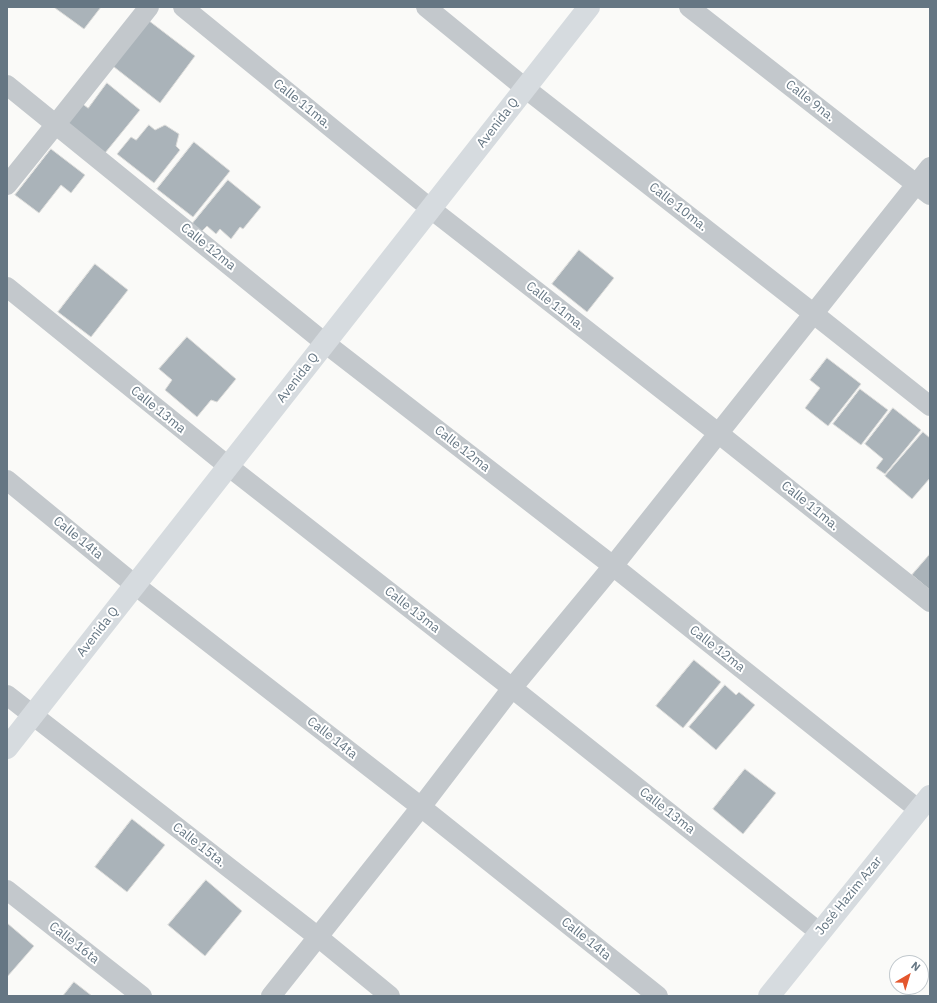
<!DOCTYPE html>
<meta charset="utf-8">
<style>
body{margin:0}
#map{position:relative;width:937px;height:1003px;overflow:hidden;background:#fafaf8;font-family:"IBM Plex Sans",sans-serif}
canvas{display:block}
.frame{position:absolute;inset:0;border:8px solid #657683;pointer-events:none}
.north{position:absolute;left:889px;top:955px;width:40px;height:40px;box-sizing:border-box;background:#fff;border:1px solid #c1c8cd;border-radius:50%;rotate:38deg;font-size:11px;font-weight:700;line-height:16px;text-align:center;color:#657683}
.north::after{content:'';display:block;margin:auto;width:14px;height:18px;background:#e4572e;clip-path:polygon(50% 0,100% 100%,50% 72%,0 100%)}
</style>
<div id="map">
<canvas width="937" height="1003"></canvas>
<div class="frame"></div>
<div class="north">N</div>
</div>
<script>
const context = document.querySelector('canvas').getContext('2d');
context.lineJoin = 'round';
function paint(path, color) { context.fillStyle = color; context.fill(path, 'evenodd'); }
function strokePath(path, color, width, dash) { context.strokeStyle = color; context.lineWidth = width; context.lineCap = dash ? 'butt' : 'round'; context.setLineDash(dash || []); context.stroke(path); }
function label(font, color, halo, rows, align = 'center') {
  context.font = font + ' "IBM Plex Sans",sans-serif'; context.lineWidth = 4; context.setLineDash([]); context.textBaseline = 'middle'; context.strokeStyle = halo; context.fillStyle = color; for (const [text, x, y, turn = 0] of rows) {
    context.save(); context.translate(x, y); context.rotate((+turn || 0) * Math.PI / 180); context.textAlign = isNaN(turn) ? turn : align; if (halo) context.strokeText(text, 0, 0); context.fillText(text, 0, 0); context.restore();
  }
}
const building = new Path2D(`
 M 56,7 L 101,7 L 84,29 L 55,8 Z
 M 144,17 L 195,56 L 160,103 L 109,63 Z
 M 107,83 L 140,110 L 105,153 L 65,121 L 80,102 L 88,108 Z
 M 149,125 L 155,130 L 165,125 L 179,134 L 176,146 L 180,150 L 154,183 L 117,154 L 131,137 L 136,140 Z
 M 194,142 L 230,171 L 193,217 L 157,189 Z
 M 51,149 L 85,175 L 71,193 L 61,185 L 39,213 L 15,195 Z
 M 228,180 L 261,207 L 243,229 L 240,227 L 231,239 L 220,229 L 216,234 L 207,226 L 201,232 L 192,224 Z
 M 579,250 L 614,278 L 587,312 L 552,284 Z
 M 95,264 L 128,290 L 91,337 L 58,312 Z
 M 187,337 L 236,379 L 217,402 L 211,400 L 197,417 L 165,390 L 172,380 L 159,369 Z
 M 827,358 L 861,384 L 828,426 L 805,408 L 820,388 L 810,380 Z
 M 860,389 L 888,410 L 861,445 L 833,424 Z
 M 893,408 L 921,430 L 885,474 L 876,468 L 883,459 L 865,444 Z
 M 923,432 L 930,438 L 930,478 L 912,499 L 885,476 Z
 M 930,554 L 930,590 L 912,575 Z
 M 694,660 L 721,682 L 683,728 L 656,706 Z
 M 725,685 L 736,695 L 739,692 L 755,705 L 716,750 L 689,727 Z
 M 745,769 L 776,793 L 743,834 L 713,809 Z
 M 132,819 L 165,845 L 127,892 L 95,867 Z
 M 206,880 L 242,911 L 205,956 L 168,925 Z
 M 7,923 L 34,946 L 7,977 Z
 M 74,982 L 92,996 L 63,996 Z`);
const street = new Path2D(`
 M 183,7 L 431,209 L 718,433 L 930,602
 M 426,7 L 525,88 L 814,314 L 930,406
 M 689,7 L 930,195
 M 7,85 L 325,343 L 613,566 L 919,810
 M 7,185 L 56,124 L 149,7
 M 7,287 L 228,466 L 512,688 L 819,932
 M 7,480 L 135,585 L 421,807 L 658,996
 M 7,695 L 318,937 L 390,996
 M 7,890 L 142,996
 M 271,996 L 421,807 L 512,688 L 613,566 L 930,167`);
const secondary = new Path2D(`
 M 7,748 L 589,7
 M 769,996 L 930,796`);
const streetNames = [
 ["Calle 9na.",810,101,38],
 ["Calle 11ma.",302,104,39],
 ["Avenida Q",498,123,-52],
 ["Calle 10ma.",678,207,38],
 ["Calle 12ma",208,247,39],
 ["Calle 11ma.",555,306,38],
 ["Avenida Q",298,378,-52],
 ["Calle 13ma",158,410,39],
 ["Calle 12ma",462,449,38],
 ["Calle 11ma.",810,506,39],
 ["Calle 14ta",78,538,39],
 ["Calle 13ma",412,610,38],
 ["Avenida Q",98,632,-52],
 ["Calle 12ma",717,649,38],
 ["Calle 14ta",332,738,38],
 ["Calle 13ma",667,811,38],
 ["Calle 15ta.",199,845,38],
 ["José Hazim Azar",849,896,-51],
 ["Calle 14ta",586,939,39],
 ["Calle 16ta",74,943,38]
];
paint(building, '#aab3b9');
strokePath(building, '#dcdcda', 1);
strokePath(street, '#c3c8cc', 20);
strokePath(secondary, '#d6dbdf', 22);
label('13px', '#657683', '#fff', streetNames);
</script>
